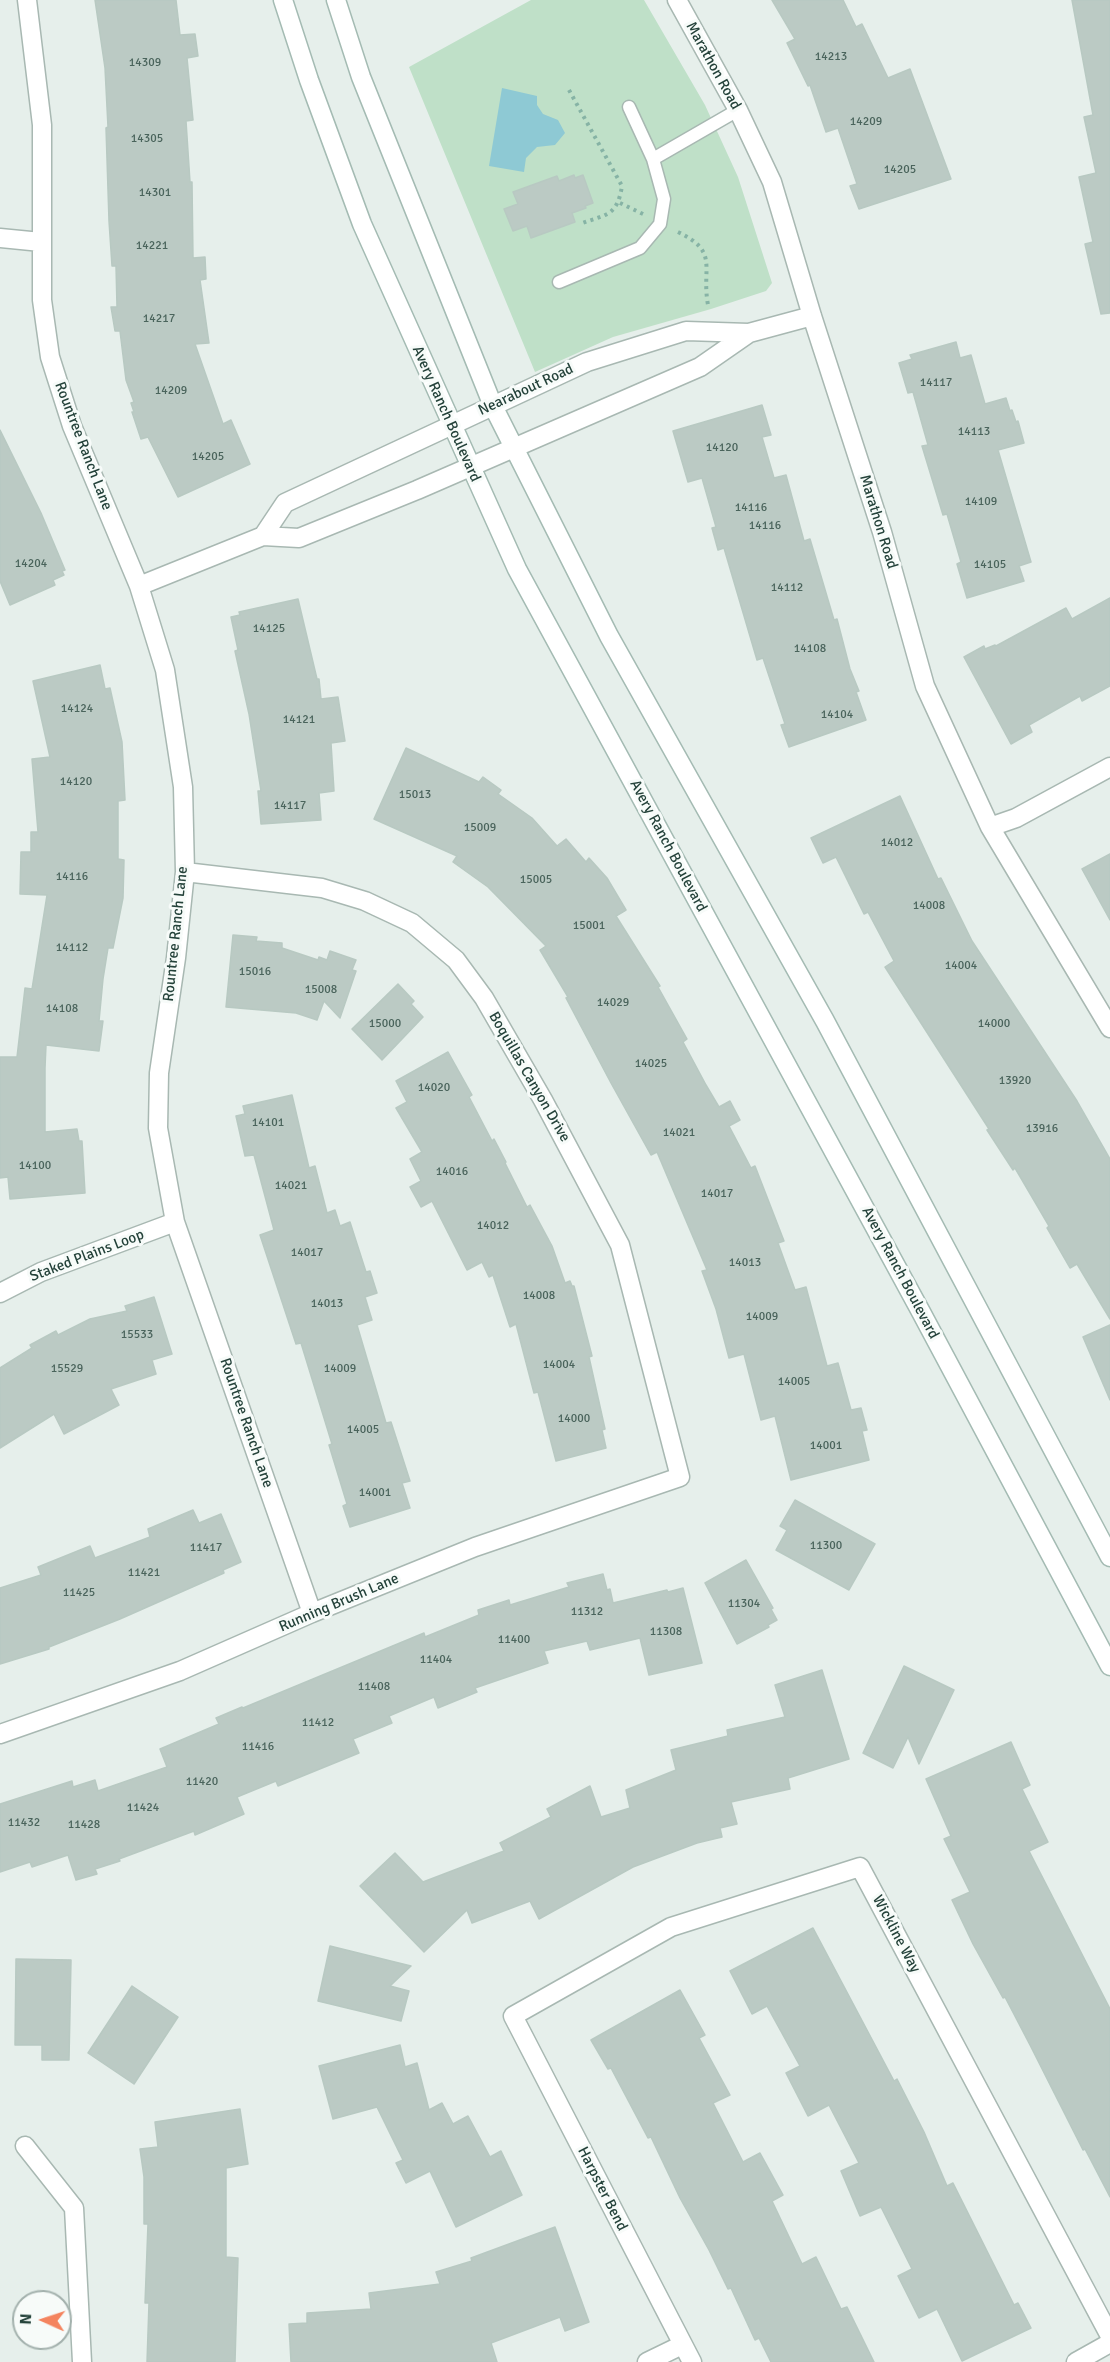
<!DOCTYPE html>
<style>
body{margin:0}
#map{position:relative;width:1110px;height:2362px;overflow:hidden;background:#e6efeb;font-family:Signika,sans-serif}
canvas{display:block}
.north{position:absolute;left:12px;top:2290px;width:60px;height:60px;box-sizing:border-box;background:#f7fbf9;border:2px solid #a3b1ad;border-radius:50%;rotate:273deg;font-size:16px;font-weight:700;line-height:24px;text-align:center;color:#24423a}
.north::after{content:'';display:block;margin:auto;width:21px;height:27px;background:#f4845f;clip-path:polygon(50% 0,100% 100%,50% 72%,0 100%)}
</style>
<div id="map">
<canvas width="1110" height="2362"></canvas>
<div class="north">N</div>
</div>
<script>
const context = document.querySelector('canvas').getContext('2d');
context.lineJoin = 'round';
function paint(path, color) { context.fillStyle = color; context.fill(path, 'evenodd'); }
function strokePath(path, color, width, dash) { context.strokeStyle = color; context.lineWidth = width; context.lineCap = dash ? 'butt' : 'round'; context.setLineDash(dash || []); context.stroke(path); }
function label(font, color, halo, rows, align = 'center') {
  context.font = font + ' Signika,sans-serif'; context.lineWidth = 6; context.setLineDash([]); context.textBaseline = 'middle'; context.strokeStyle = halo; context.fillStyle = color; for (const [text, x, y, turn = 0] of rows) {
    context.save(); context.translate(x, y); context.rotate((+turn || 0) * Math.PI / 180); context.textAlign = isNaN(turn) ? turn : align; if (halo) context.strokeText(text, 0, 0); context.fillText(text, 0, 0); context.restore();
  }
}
const green = new Path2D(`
 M 531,0 L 644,0 L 705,105 L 738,177 L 772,283 L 766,291 L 711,309 L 613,337 L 535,372 L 409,67 Z`);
const water = new Path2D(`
 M 502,88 L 537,96 L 537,105 L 543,114 L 558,120 L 565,133 L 555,145 L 537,147 L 526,158 L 524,172 L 489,166 Z`);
const building = new Path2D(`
 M 95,0 L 176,0 L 180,35 L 195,34 L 198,56 L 187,58 L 193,120 L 186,121 L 190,182 L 192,182 L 193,258 L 205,257 L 206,279 L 200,280 L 209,343 L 195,344 L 223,424 L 231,420 L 250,464 L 178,497 L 148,437 L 141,439 L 132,412 L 134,412 L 131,403 L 134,402 L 126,380 L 120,331 L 115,331 L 111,307 L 117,307 L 116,266 L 112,266 L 109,221 L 106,128 L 108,127 L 105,68 Z
 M 772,0 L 843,0 L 856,27 L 862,24 L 888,78 L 910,69 L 951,179 L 859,209 L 850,186 L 857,184 L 838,128 L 826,132 L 810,85 L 808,86 L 787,43 L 795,39 Z
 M 1072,0 L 1110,0 L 1110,313 L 1101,314 L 1085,244 L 1093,242 L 1079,177 L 1096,173 L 1084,117 L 1093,115 Z
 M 574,175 L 575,178 L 583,175 L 593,203 L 585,206 L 586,208 L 572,213 L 575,222 L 531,238 L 527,226 L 513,231 L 504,209 L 518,204 L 513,192 L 557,176 L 559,181 Z
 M 956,342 L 960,358 L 971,355 L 985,404 L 1006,398 L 1010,411 L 1012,410 L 1016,422 L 1018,421 L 1024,443 L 998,450 L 1031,562 L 1019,566 L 1024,581 L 967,598 L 957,564 L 961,562 L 947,514 L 943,515 L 922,446 L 928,445 L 913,392 L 908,393 L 899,363 L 912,359 L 910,355 Z
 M 762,405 L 771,435 L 762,437 L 774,478 L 786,475 L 804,541 L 810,539 L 834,620 L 837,619 L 850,669 L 859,691 L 856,692 L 866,720 L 789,747 L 781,725 L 785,724 L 763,658 L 757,660 L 724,548 L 718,550 L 712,528 L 716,527 L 702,478 L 688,482 L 673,431 Z
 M 0,430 L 41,513 L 65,570 L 62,571 L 64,575 L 53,580 L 55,585 L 10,605 L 0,581 Z
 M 1110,598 L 1110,686 L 1082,701 L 1080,696 L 1029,725 L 1032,732 L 1011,744 L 964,657 L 984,646 L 985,649 L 995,645 L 996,646 L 1066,608 L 1072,619 Z
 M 298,599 L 317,679 L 319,679 L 321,699 L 338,697 L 345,741 L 331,743 L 334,791 L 319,793 L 321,820 L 261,824 L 258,791 L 261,791 L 249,714 L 235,651 L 238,650 L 231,617 L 240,615 L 239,612 Z
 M 100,665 L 105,689 L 110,688 L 122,742 L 125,800 L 118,801 L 118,859 L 124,860 L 123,898 L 113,948 L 108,948 L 103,979 L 99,1021 L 103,1021 L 99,1051 L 46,1045 L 45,1068 L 45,1132 L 77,1129 L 79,1141 L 82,1141 L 85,1193 L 10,1199 L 8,1177 L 0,1178 L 0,1057 L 17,1057 L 25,988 L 32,989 L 47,895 L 20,894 L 21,852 L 31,852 L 31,832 L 38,832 L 32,759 L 50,757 L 33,681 Z
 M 406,748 L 479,782 L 483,777 L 501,790 L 498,794 L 532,818 L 557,846 L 566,839 L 586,862 L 589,858 L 607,878 L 626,910 L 616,916 L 660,986 L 658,987 L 687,1039 L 683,1042 L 706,1085 L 719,1107 L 730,1101 L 740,1120 L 729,1126 L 751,1168 L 755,1166 L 784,1241 L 778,1243 L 795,1290 L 806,1287 L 827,1366 L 838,1363 L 851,1410 L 861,1408 L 867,1430 L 862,1431 L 869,1460 L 791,1480 L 775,1416 L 761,1420 L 744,1354 L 729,1358 L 716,1309 L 702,1271 L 707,1270 L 657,1152 L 651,1155 L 611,1083 L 566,998 L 568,997 L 540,950 L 546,946 L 488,887 L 453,862 L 457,856 L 374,819 Z
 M 900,796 L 938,879 L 941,878 L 972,941 L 1077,1101 L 1110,1159 L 1110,1319 L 1077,1264 L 1070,1268 L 1047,1228 L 1049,1226 L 1015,1168 L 1013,1170 L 987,1130 L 989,1129 L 885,967 L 894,961 L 868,912 L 864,914 L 836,857 L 823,863 L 811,838 Z
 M 1110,854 L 1110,920 L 1082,869 Z
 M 233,935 L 257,937 L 256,941 L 282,943 L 282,948 L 318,960 L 319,957 L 327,960 L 330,951 L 356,960 L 352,970 L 356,971 L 340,1018 L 324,1001 L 317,1020 L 296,1013 L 226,1007 Z
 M 398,984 L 414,1001 L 411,1004 L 423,1017 L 382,1060 L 352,1029 Z
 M 448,1052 L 472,1095 L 469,1097 L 492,1141 L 494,1139 L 506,1162 L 505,1163 L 527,1207 L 530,1205 L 552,1246 L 565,1283 L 570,1281 L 572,1286 L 574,1286 L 592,1356 L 589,1357 L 605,1429 L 602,1430 L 606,1448 L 556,1461 L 538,1392 L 534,1393 L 516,1324 L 510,1327 L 493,1275 L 489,1277 L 482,1262 L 467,1270 L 432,1201 L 421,1207 L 410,1187 L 421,1181 L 410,1159 L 422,1152 L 396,1108 L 407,1102 L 396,1081 Z
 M 292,1095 L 309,1168 L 315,1166 L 327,1213 L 335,1210 L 340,1226 L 350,1222 L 366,1272 L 370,1271 L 377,1293 L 365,1297 L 372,1320 L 357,1325 L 386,1423 L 391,1422 L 410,1481 L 402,1483 L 410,1508 L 350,1527 L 343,1506 L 347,1504 L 329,1445 L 332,1444 L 301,1343 L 296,1344 L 260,1235 L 274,1230 L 254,1155 L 245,1156 L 236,1116 L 245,1114 L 243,1106 Z
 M 154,1297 L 172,1354 L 152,1360 L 156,1374 L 111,1389 L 119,1405 L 64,1434 L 54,1414 L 0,1448 L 0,1368 L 32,1348 L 30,1345 L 56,1331 L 58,1335 L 90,1319 L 127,1311 L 125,1306 Z
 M 1110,1325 L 1110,1400 L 1083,1337 Z
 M 795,1500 L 875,1544 L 849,1590 L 776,1550 L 787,1530 L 780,1526 Z
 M 193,1510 L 199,1523 L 221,1514 L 241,1562 L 223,1570 L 224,1573 L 120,1619 L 49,1647 L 49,1649 L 0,1664 L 0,1588 L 41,1575 L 38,1567 L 90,1546 L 95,1558 L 150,1537 L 148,1529 Z
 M 746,1560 L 773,1608 L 771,1609 L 777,1620 L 768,1625 L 769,1627 L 737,1644 L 705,1583 Z
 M 603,1574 L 607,1590 L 610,1589 L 613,1603 L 667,1590 L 668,1592 L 683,1588 L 702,1663 L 649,1675 L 640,1638 L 590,1650 L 587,1641 L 544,1651 L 548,1663 L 475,1688 L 477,1692 L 438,1708 L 434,1697 L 389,1716 L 392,1723 L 353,1739 L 359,1753 L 278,1786 L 276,1781 L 237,1797 L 244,1814 L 195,1835 L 194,1831 L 119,1859 L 120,1861 L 95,1869 L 97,1874 L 76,1880 L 68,1855 L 32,1867 L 30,1862 L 0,1872 L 0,1804 L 72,1781 L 73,1787 L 95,1780 L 98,1791 L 167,1767 L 160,1749 L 219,1724 L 216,1718 L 242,1707 L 243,1708 L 424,1633 L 425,1637 L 479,1615 L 478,1610 L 509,1600 L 510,1605 L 569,1587 L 567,1583 Z
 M 904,1666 L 954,1690 L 919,1764 L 908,1737 L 893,1768 L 863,1753 Z
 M 822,1670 L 849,1759 L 788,1778 L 790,1789 L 731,1802 L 737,1824 L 720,1828 L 722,1837 L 697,1843 L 633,1867 L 539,1919 L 530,1901 L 472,1923 L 467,1910 L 424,1952 L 360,1886 L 395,1853 L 423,1882 L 504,1851 L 500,1843 L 551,1817 L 547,1809 L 590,1786 L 601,1817 L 630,1808 L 626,1790 L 676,1770 L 671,1750 L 728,1736 L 727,1730 L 785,1717 L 775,1685 Z
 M 1011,1742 L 1030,1785 L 1022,1789 L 1048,1842 L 1029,1851 L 1110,2009 L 1110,2197 L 1085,2149 L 1083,2150 L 1030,2045 L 1005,1997 L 1003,1998 L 973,1944 L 952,1900 L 970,1892 L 944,1839 L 951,1836 L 926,1779 Z
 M 813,1928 L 894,2081 L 897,2079 L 924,2132 L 947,2186 L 953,2183 L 1014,2305 L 1018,2303 L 1031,2328 L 962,2361 L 937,2309 L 919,2318 L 898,2276 L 912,2269 L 881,2207 L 860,2216 L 841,2171 L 859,2163 L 829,2105 L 808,2116 L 786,2073 L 800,2066 L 767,2006 L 752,2014 L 730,1971 Z
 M 330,1946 L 411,1966 L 390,1986 L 409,1991 L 401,2021 L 318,2001 Z
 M 16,1959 L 71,1960 L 69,2060 L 42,2060 L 42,2045 L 15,2045 Z
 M 132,1986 L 178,2017 L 134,2084 L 88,2053 Z
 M 680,1990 L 705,2035 L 699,2038 L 730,2095 L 713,2103 L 743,2162 L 760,2153 L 783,2195 L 772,2201 L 802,2264 L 816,2257 L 841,2309 L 847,2307 L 874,2362 L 771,2362 L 759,2338 L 755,2340 L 731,2288 L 728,2289 L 709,2250 L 680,2198 L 651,2137 L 648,2138 L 611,2068 L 608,2069 L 591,2040 Z
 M 400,2045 L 405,2067 L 417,2063 L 429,2110 L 442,2103 L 453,2124 L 468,2116 L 490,2157 L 501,2151 L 522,2195 L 456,2227 L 430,2171 L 406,2183 L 396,2163 L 403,2160 L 377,2107 L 333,2119 L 319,2066 Z
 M 240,2109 L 248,2164 L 226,2168 L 226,2257 L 238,2258 L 235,2362 L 147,2362 L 149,2303 L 145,2303 L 148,2224 L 144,2224 L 144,2177 L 140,2149 L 158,2147 L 155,2122 Z
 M 555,2227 L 589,2322 L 565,2331 L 560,2317 L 491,2343 L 497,2362 L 291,2362 L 289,2324 L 307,2323 L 307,2313 L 371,2309 L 369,2293 L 440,2284 L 436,2272 L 472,2261 L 471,2258 Z`);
const path = new Path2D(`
 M 569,90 L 622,186 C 617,217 606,214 580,224
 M 620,203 L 643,214
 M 678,232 C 720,252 701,267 708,305`);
const service = new Path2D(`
 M 653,159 L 738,110
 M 559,282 L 640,248 L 660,224 L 664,199 L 653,159 L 629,107`);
const minor = new Path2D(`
 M 27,0 L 42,125 L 42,300 L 50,357 L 72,426 L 139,586 L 165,670 L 183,787 L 185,872 L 176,958 L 159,1073 L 158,1128 L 175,1222 L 312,1613
 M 677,0 L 738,110 L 772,182 L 812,316 L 882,532 L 925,686 L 990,827 L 1110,1028
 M 0,238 L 41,242
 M 263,536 L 285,503 L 587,362 L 686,331 L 749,333 L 812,316
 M 139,586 L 263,536 L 299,538 L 417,490 L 700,367 L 749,333
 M 990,827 L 1016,818 L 1110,767
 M 0,1293 L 41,1272 L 175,1222
 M 0,1734 L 180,1671 L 312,1613 L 475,1547 L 680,1477 L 620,1245 L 543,1100 L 484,998 L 456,960 L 412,923 L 365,901 L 322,888 L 185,872
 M 25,2146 L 74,2208 L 82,2362
 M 647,2362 L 682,2345
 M 692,2362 L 513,2016 L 671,1927 L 860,1867 L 1110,2336
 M 1076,2362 L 1110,2343`);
const secondary = new Path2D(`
 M 283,0 L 309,80 L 362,224 L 517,569 L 921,1312 L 1110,1666
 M 336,0 L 361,77 L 493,406 L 609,636 L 825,1021 L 1110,1557`);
const numberNames = [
 ["14213",831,57],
 ["14309",145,63],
 ["14209",866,122],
 ["14305",147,139],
 ["14205",900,170],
 ["14301",155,193],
 ["14221",152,246],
 ["14217",159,319],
 ["14117",936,383],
 ["14209",171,391],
 ["14113",974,432],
 ["14120",722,448],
 ["14205",208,457],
 ["14109",981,502],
 ["14116",751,508],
 ["14116",765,526],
 ["14204",31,564],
 ["14105",990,565],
 ["14112",787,588],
 ["14125",269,629],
 ["14108",810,649],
 ["14124",77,709],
 ["14104",837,715],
 ["14121",299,720],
 ["14120",76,782],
 ["15013",415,795],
 ["14117",290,806],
 ["15009",480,828],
 ["14012",897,843],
 ["14116",72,877],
 ["15005",536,880],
 ["14008",929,906],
 ["15001",589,926],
 ["14112",72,948],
 ["14004",961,966],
 ["15016",255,972],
 ["15008",321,990],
 ["14029",613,1003],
 ["14108",62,1009],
 ["15000",385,1024],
 ["14000",994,1024],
 ["14025",651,1064],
 ["13920",1015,1081],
 ["14020",434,1088],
 ["14101",268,1123],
 ["13916",1042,1129],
 ["14021",679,1133],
 ["14100",35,1166],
 ["14016",452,1172],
 ["14021",291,1186],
 ["14017",717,1194],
 ["14012",493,1226],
 ["14017",307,1253],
 ["14013",745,1263],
 ["14008",539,1296],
 ["14013",327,1304],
 ["14009",762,1317],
 ["15533",137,1335],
 ["14004",559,1365],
 ["15529",67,1369],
 ["14009",340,1369],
 ["14005",794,1382],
 ["14000",574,1419],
 ["14005",363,1430],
 ["14001",826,1446],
 ["14001",375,1493],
 ["11300",826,1546],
 ["11417",206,1548],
 ["11421",144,1573],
 ["11425",79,1593],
 ["11304",744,1604],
 ["11312",587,1612],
 ["11308",666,1632],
 ["11400",514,1640],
 ["11404",436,1660],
 ["11408",374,1687],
 ["11412",318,1723],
 ["11416",258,1747],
 ["11420",202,1782],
 ["11424",143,1808],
 ["11432",24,1823],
 ["11428",84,1825]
];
const streetNames = [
 ["Marathon Road",713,66,61],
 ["Nearabout Road",526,390,-25],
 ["Avery Ranch Boulevard",446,414,66],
 ["Rountree Ranch Lane",83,446,69],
 ["Marathon Road",878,522,73],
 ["Avery Ranch Boulevard",668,846,62],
 ["Rountree Ranch Lane",176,934,-84],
 ["Boquillas Canyon Drive",529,1077,60],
 ["Staked Plains Loop",87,1256,-21],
 ["Avery Ranch Boulevard",900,1273,62],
 ["Rountree Ranch Lane",246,1423,71],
 ["Running Brush Lane",339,1603,-23],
 ["Wickline Way",896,1934,62],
 ["Harpster Bend",602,2189,63]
];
paint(green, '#bfe0c8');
paint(water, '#8ec9d4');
paint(building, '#bbcac4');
strokePath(building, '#b8c9c2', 1.5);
strokePath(service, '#a8b8b2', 15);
strokePath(minor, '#a8b8b2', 21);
strokePath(secondary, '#a4bbb3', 21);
strokePath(path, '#86b3a5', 4, [3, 4.5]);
strokePath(service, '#fff', 12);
strokePath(minor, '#fff', 18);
strokePath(secondary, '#fff', 18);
label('12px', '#4a645c', null, numberNames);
label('15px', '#24423a', '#f7fbf9', streetNames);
</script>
